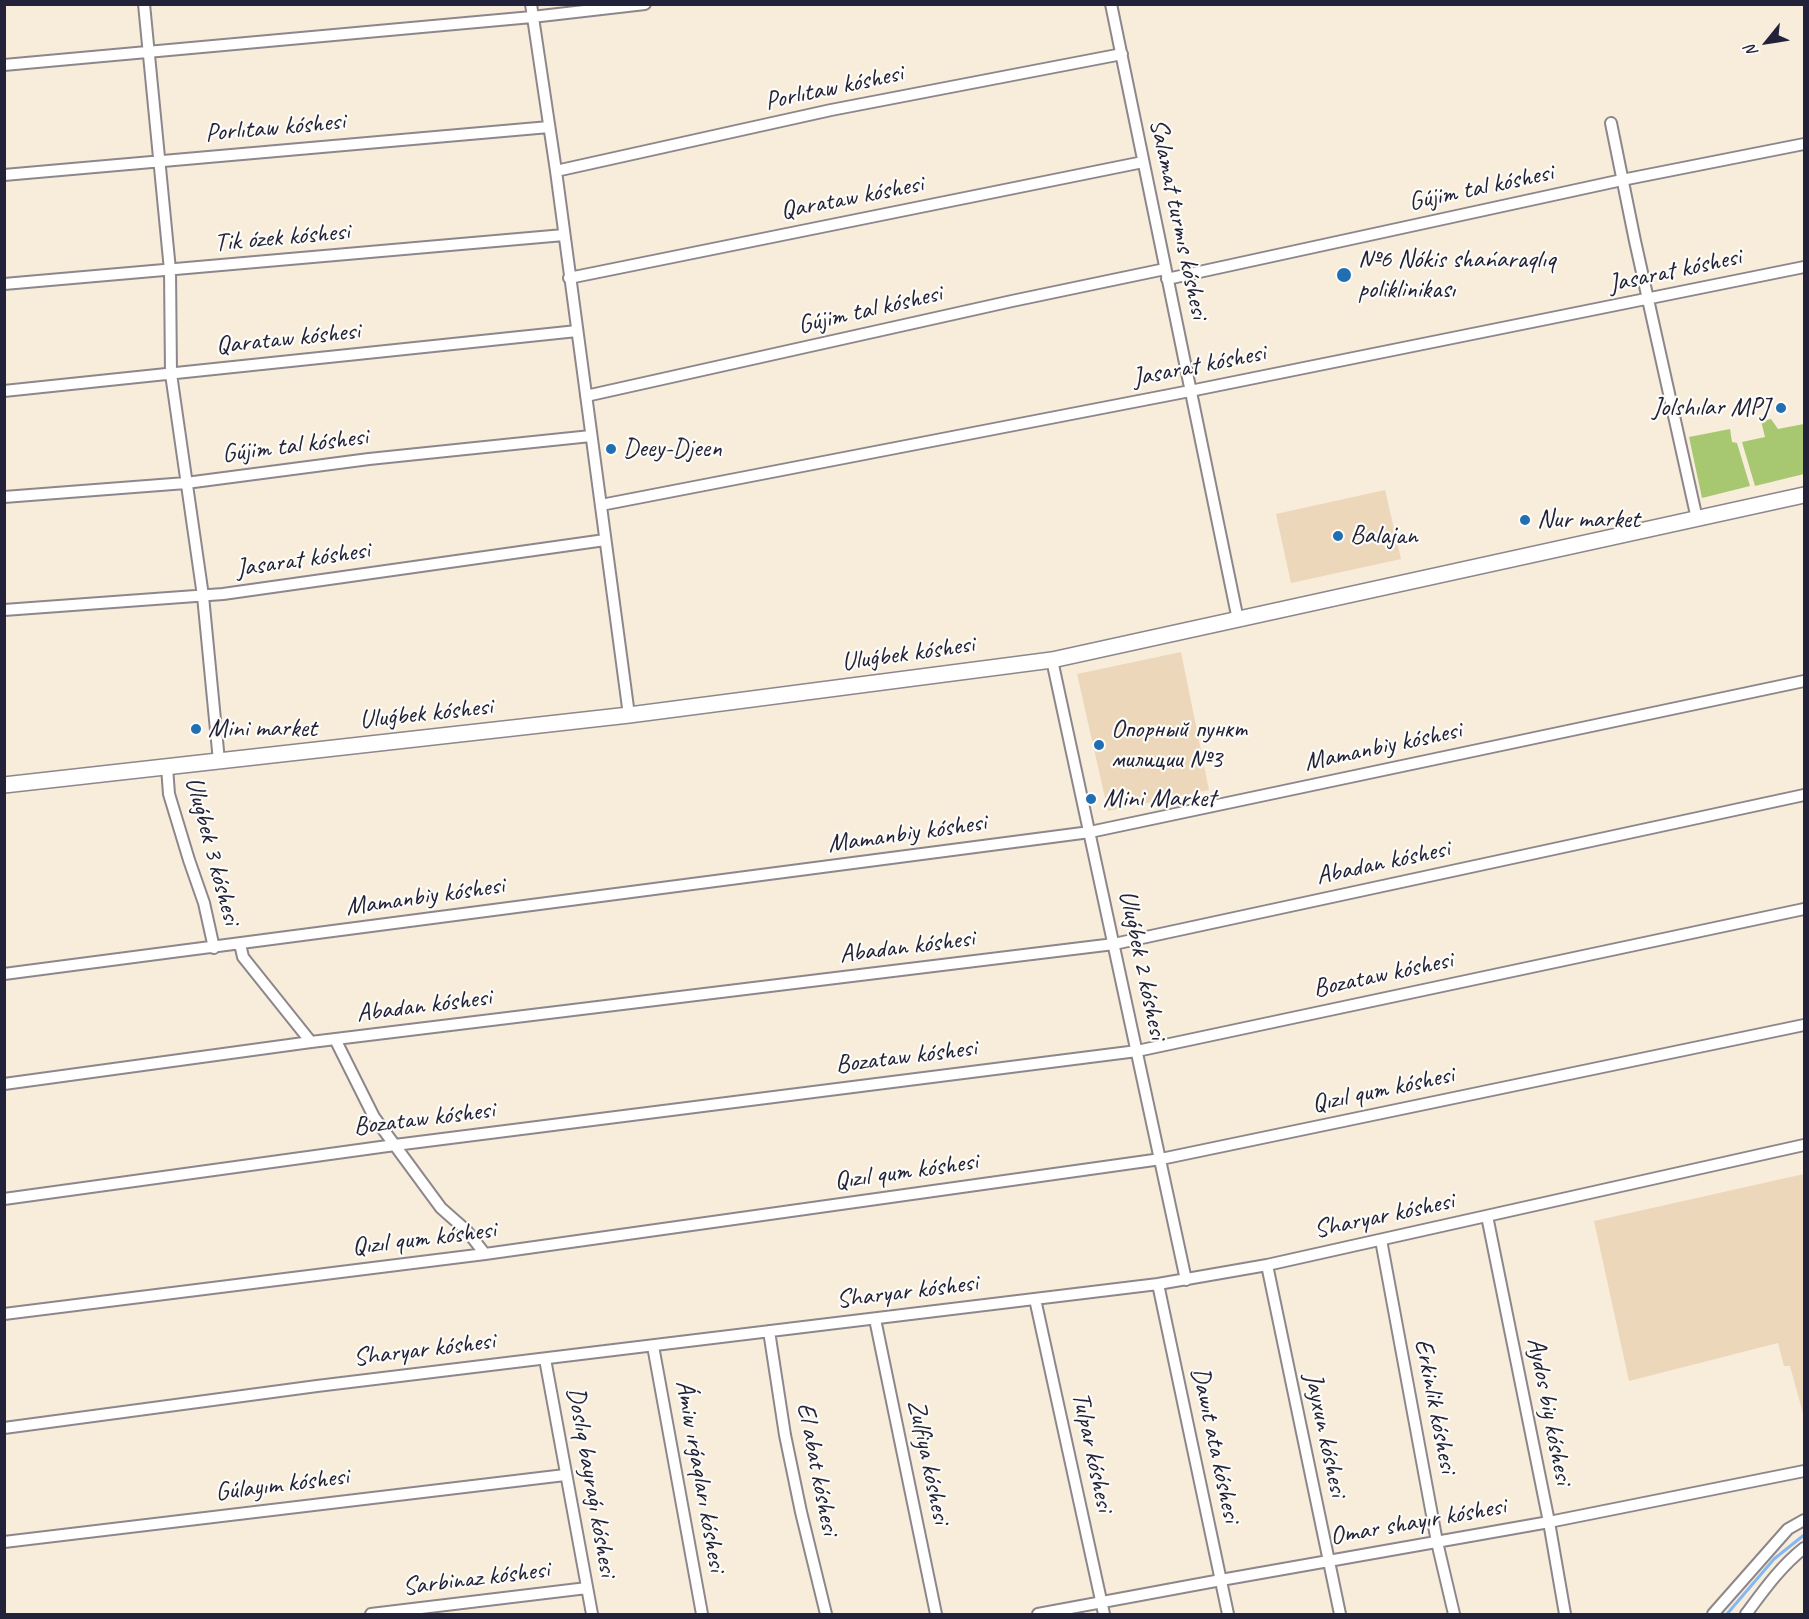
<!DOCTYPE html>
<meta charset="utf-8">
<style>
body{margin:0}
#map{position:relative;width:1809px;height:1619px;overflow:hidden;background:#f8ecdb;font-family:Caveat,sans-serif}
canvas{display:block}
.frame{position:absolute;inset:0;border:6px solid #22223b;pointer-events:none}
.north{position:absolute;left:1737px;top:12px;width:60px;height:60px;-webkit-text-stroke:4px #fdfcf7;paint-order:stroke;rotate:240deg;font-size:16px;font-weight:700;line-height:24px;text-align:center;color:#22223b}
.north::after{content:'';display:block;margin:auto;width:21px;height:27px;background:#22223b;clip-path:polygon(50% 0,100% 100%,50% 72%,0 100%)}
</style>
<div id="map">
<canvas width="1809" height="1619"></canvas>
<div class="frame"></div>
<div class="north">N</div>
</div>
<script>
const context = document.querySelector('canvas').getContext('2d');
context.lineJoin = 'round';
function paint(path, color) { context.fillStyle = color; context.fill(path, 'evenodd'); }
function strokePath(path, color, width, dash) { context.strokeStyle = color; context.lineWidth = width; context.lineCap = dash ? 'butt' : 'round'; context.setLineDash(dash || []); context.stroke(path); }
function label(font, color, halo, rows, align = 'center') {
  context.font = font + ' Caveat,sans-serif'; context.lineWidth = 4.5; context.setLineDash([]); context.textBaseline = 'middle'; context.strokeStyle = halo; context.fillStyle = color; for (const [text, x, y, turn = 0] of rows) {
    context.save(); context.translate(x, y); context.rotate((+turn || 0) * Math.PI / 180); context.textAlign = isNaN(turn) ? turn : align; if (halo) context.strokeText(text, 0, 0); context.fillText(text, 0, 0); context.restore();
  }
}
const built = new Path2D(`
 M 1385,490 L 1401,559 L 1291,583 L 1276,514 Z
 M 1181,652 L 1209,790 L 1108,811 L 1077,674 Z
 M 1804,1174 L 1804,1417 L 1790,1366 L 1784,1366 L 1778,1343 L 1629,1381 L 1594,1221 Z`);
const green = new Path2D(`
 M 1771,419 L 1778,429 L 1804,424 L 1804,474 L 1755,486 L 1742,442 L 1765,437 L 1761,421 Z
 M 1730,429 L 1732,442 L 1737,443 L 1750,486 L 1702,498 L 1689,437 Z`);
const stream = new Path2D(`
 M 1727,1614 L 1774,1559 L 1804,1535`);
const street = new Path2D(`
 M 144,4 L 170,270 L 171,374 L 203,596 L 219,761
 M 531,4 L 556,171 L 629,715
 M 1111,4 L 1238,620
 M 4,65 L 532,17 L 645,4
 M 1611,123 L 1635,241 L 1697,519
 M 556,171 L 831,110 L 1122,54
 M 4,175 L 549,127
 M 569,278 L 1143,162
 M 1167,279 L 1622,180 L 1804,144
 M 4,284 L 564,235
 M 4,391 L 577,331
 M 586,396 L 1012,301 L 1165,269
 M 4,497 L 186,483 L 369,459 L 591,436
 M 601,505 L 1190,391 L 1804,267
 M 4,610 L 223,594 L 605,540
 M 1052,660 L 1186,1280
 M 167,767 L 169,794 L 189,860 L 204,903 L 214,948
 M 240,944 L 243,957 L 311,1042
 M 4,974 L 1090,832 L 1804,681
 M 335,1039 L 374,1117 L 441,1208 L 467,1231 L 485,1254
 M 4,1084 L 311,1042 L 1114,944 L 1804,795
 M 4,1199 L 395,1145 L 1137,1051 L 1804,909
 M 1487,1216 L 1549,1522 L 1565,1614
 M 1381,1240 L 1437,1542 L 1454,1614
 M 1267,1265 L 1340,1614
 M 1158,1284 L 1228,1614
 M 1035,1299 L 1104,1614
 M 4,1314 L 485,1254 L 1161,1159 L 1804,1025
 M 875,1319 L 936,1614
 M 769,1331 L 785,1435 L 801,1512 L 826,1614
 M 653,1346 L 702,1614
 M 545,1359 L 592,1614
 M 4,1428 L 317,1386 L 1158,1284 L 1267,1265 L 1804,1145
 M 4,1542 L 565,1475
 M 371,1614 L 587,1588
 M 1038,1614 L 1221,1580 L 1549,1522 L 1804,1471
 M 1713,1614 L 1788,1529 L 1804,1520
 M 1746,1614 C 1764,1590 1780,1567 1804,1548`);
const secondary = new Path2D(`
 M 4,785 L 629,715 L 1052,660 L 1804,495`);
const markers = [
 [1344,275,8,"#1f6fb2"],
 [1781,408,6,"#1f6fb2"],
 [611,449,6,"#1f6fb2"],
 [1525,520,6,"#1f6fb2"],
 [1338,536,6,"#1f6fb2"],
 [196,729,6,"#1f6fb2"],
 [1099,745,6,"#1f6fb2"],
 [1091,799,6,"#1f6fb2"]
];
const streetNames = [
 ["Porlıtaw kóshesi",834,88,-12],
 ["Porlıtaw kóshesi",275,128,-5],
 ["Gújim tal kóshesi",1481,188,-12],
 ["Qarataw kóshesi",852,198,-11],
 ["Salamat turmıs kóshesi",1178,219,78],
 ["Tik ózek kóshesi",282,238,-5],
 ["Jasarat kóshesi",1675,271,-12],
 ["Gújim tal kóshesi",870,310,-13],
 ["Qarataw kóshesi",288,339,-6],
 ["Jasarat kóshesi",1199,366,-11],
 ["Gújim tal kóshesi",295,446,-7],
 ["Jasarat kóshesi",303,560,-8],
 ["Uluǵbek kóshesi",908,654,-8],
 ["Uluǵbek kóshesi",426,714,-6],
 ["Mamanbiy kóshesi",1383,747,-12],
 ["Mamanbiy kóshesi",907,834,-8],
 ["Uluǵbek 3 kóshesi",212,851,75],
 ["Abadan kóshesi",1383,863,-12],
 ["Mamanbiy kóshesi",425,897,-8],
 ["Abadan kóshesi",907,947,-7],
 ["Uluǵbek 2 kóshesi",1142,965,78],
 ["Bozataw kóshesi",1383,975,-12],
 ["Abadan kóshesi",424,1006,-7],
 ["Bozataw kóshesi",906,1057,-7],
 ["Qızıl qum kóshesi",1383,1090,-12],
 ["Bozataw kóshesi",424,1119,-7],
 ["Qızıl qum kóshesi",906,1172,-8],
 ["Sharyar kóshesi",1384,1216,-12],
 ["Qızıl qum kóshesi",424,1239,-7],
 ["Sharyar kóshesi",907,1292,-7],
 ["Sharyar kóshesi",424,1350,-7],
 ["Erkinlik kóshesi",1435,1406,79],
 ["Aydos biy kóshesi",1549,1411,79],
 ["Jayxun kóshesi",1325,1435,78],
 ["Dawıt ata kóshesi",1215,1445,78],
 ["Tulpar kóshesi",1092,1452,78],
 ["Zulfiya kóshesi",928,1462,78],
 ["El abat kóshesi",817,1469,79],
 ["Ámiw ırǵaqları kóshesi",700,1476,80],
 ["Doslıq bayraǵı kóshesi",591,1482,80],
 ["Gúlayım kóshesi",282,1485,-7],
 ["Omar shayır kóshesi",1418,1522,-10],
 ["Sarbinaz kóshesi",476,1579,-7]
];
const poiNames = [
 ["№6 Nókis shańaraqlıq",1358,260],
 ["poliklinikası",1358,290],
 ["Jolshılar MPJ",1769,408,"right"],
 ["Deey-Djeen",623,449],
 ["Nur market",1537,520],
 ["Balajan",1350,536],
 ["Mini market",208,729],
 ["Опорный пункт",1111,730],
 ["милиции №3",1111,760],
 ["Mini Market",1103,799]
];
paint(built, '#edd7ba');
paint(green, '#a7c870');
strokePath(stream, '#84b8f2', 3);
strokePath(street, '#8d878b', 14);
strokePath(secondary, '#8d878b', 18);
strokePath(street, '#fff', 10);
strokePath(secondary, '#fff', 15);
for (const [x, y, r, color] of markers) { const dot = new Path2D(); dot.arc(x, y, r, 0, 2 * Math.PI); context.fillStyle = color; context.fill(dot); strokePath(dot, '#fdfcf7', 2); }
label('26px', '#22223b', '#fdfcf7', streetNames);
label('26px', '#22223b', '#fdfcf7', poiNames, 'left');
</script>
